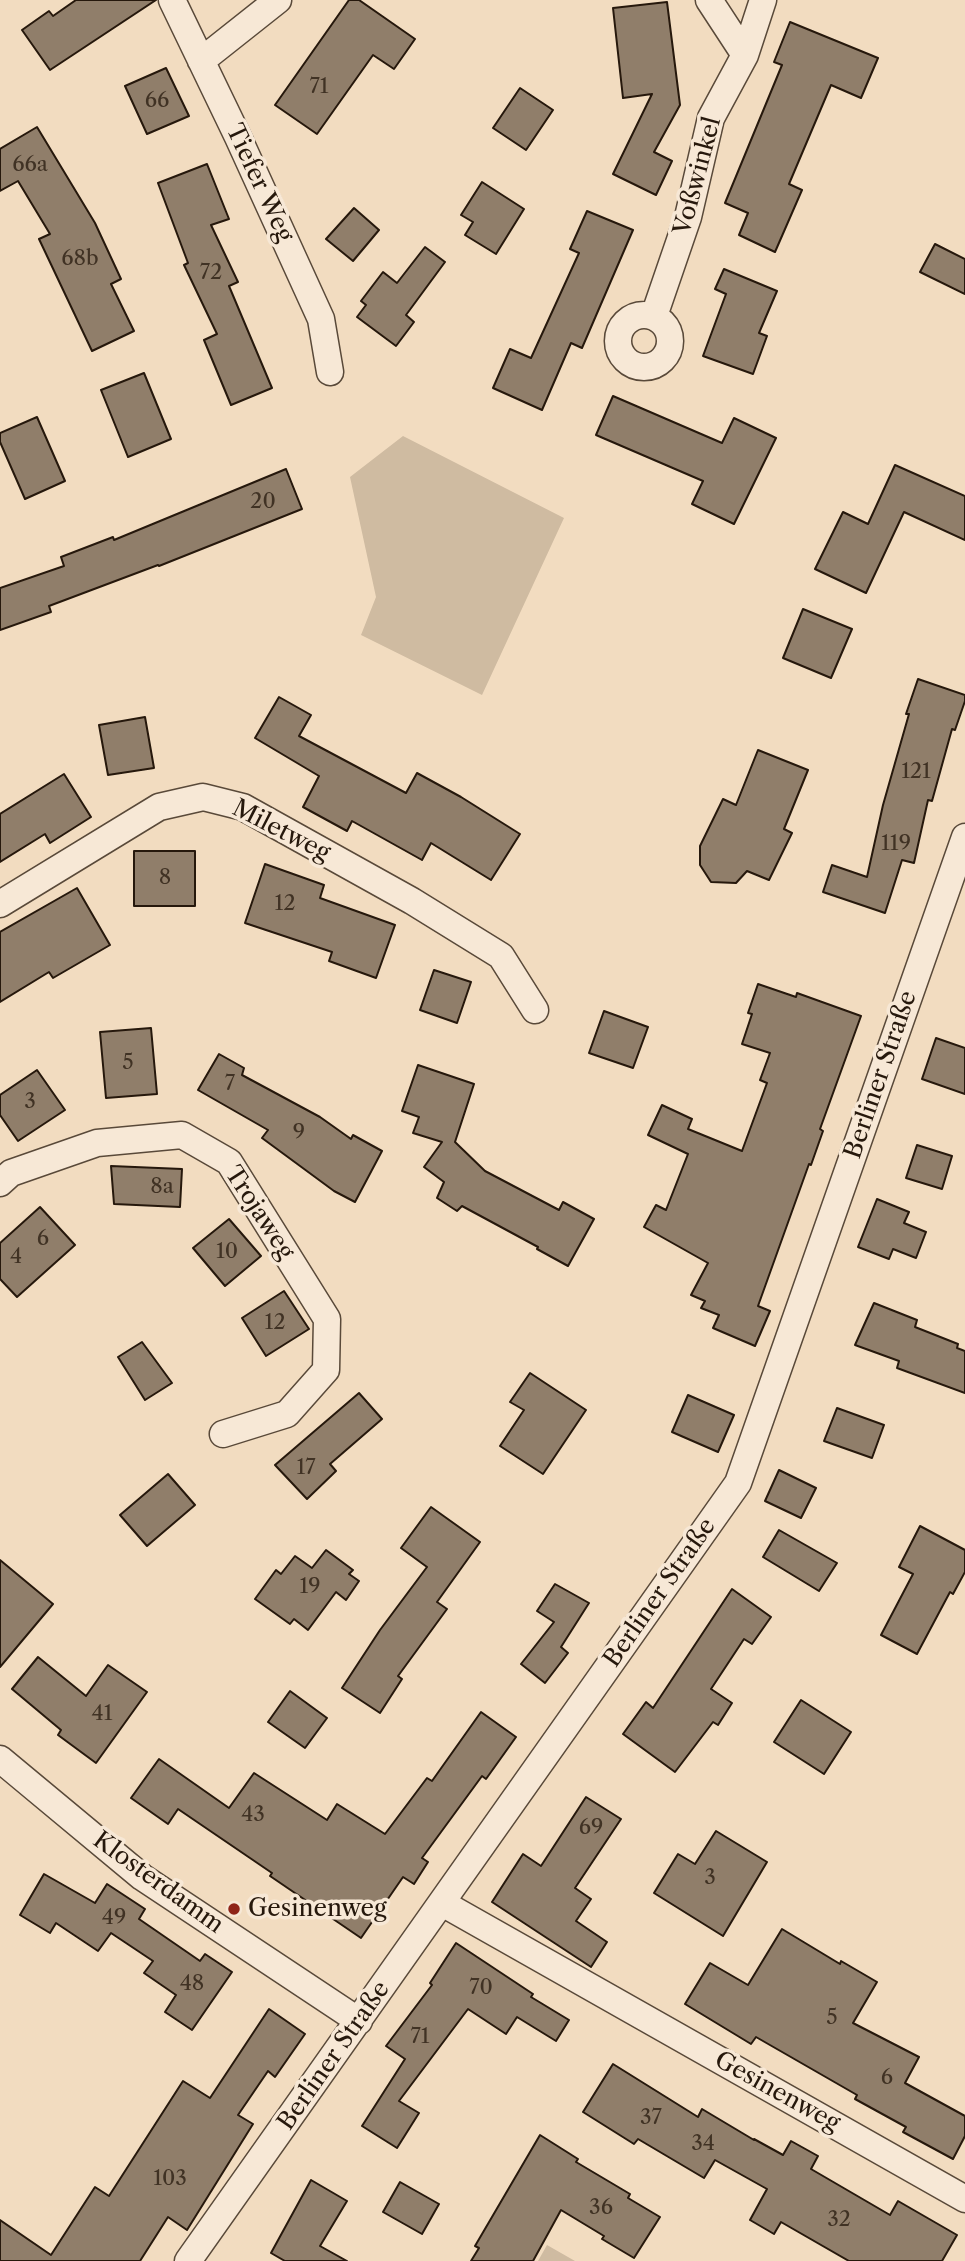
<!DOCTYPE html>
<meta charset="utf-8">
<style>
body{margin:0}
canvas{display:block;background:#f2dcc0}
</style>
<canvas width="965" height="2261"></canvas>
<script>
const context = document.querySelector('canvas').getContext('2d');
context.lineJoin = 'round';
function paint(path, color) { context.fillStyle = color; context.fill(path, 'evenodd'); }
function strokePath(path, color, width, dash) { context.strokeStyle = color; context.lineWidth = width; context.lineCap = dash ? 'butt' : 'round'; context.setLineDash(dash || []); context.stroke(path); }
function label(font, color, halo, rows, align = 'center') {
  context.font = font + ' "Libre Caslon Text",serif'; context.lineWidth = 7; context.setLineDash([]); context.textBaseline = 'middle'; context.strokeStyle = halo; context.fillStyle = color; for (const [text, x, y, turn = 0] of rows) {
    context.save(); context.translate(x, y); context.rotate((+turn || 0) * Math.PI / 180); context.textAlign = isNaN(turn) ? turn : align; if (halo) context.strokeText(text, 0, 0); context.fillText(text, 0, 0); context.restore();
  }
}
const green = new Path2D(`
 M 403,436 L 564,518 L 482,695 L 361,635 L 376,597 L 350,477 Z
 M 547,2245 L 575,2261 L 538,2261 Z`);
const building = new Path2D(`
 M 76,0 L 156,0 L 50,70 L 22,30 L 49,11 L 53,16 Z
 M 349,0 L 359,0 L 415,39 L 394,69 L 373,55 L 317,134 L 275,105 Z
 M 667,2 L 680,105 L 654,152 L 672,161 L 656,195 L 613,174 L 652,94 L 623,98 L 613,8 Z
 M 790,22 L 878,58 L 861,98 L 831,85 L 789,184 L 802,190 L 775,252 L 739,235 L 748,213 L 725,203 L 782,65 L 774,62 Z
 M 166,68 L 189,116 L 147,134 L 125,86 Z
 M 520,88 L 553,110 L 526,150 L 493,128 Z
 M 37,127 L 95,223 L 121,279 L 111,284 L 134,331 L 92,351 L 39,239 L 50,234 L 18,181 L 0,191 L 0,149 Z
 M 207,164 L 229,219 L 211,225 L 238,282 L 229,286 L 272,388 L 231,405 L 204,340 L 217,334 L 184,265 L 188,263 L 158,183 Z
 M 482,182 L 524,209 L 496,254 L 465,235 L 473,222 L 461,215 Z
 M 354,208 L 379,230 L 353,261 L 326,239 Z
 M 587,211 L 633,230 L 582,348 L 571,343 L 542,410 L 493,388 L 510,349 L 531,358 L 579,253 L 570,249 Z
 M 935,244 L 965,259 L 965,294 L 920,272 Z
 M 425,247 L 445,262 L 406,315 L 414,322 L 396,346 L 357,317 L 366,305 L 361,301 L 383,272 L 397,283 Z
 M 724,269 L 777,291 L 759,333 L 767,336 L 753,374 L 703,356 L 726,294 L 715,289 Z
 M 144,373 L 171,439 L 128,457 L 101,390 Z
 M 613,396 L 722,443 L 734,418 L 776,438 L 734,524 L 692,504 L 703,481 L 596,435 Z
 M 37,417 L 65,481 L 25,499 L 0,442 L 0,433 Z
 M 895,465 L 965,496 L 965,540 L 904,512 L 866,593 L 815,569 L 843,512 L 868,524 Z
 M 286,469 L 302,509 L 159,566 L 158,565 L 49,606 L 51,612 L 0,630 L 0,588 L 64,566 L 61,557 L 113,537 L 114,540 Z
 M 803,609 L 852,629 L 831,678 L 783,658 Z
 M 918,679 L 965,695 L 965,701 L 955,730 L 952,729 L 932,801 L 928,800 L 914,863 L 902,860 L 885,913 L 823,892 L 832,865 L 867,877 L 883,805 L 909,714 L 906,714 Z
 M 279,697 L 311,715 L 299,736 L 406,793 L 417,773 L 461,797 L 520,834 L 491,880 L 431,843 L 422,860 L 352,821 L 347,831 L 303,807 L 319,776 L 255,738 Z
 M 145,717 L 154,768 L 108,775 L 99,725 Z
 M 758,750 L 808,770 L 784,829 L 792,833 L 769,880 L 747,871 L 736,883 L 711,882 L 700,865 L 700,846 L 723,799 L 736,805 Z
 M 64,774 L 91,817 L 50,843 L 45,834 L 0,862 L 0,814 Z
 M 134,851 L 195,851 L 195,906 L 134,906 Z
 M 265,864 L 324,885 L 320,898 L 395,925 L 376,978 L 329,961 L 332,952 L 245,923 Z
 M 77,888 L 110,945 L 53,978 L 49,972 L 0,1002 L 0,932 Z
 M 434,970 L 471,982 L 457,1023 L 420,1010 Z
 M 758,984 L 796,997 L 797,993 L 861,1016 L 820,1129 L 823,1131 L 811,1165 L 809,1164 L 758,1306 L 770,1311 L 755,1346 L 713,1328 L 719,1315 L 701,1308 L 705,1301 L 691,1295 L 708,1263 L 644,1227 L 656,1205 L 666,1210 L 688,1154 L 648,1135 L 662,1105 L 692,1119 L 688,1129 L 742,1151 L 767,1083 L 760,1080 L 770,1053 L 742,1044 L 752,1014 L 748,1013 Z
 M 604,1011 L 648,1027 L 633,1068 L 589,1053 Z
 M 151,1028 L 157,1094 L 106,1098 L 100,1032 Z
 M 936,1038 L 965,1048 L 965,1094 L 922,1079 Z
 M 219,1054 L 244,1068 L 242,1075 L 320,1117 L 351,1139 L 353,1135 L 382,1151 L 355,1202 L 334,1191 L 262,1138 L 268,1130 L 198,1090 Z
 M 418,1065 L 474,1084 L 455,1142 L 485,1171 L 559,1210 L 563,1202 L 594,1219 L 568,1266 L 537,1249 L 538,1247 L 462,1206 L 457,1211 L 437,1198 L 444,1182 L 424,1167 L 442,1142 L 413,1133 L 419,1117 L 402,1111 Z
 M 37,1070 L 65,1110 L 18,1141 L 0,1115 L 0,1095 Z
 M 917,1145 L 952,1156 L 942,1189 L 906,1178 Z
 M 111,1166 L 182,1169 L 180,1207 L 114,1204 Z
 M 877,1199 L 909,1212 L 904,1223 L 926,1232 L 916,1258 L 893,1249 L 889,1259 L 858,1247 Z
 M 40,1207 L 75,1245 L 17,1297 L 0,1279 L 0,1243 Z
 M 229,1219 L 261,1256 L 225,1286 L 193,1248 Z
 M 284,1291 L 309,1329 L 266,1356 L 242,1318 Z
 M 874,1303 L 917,1320 L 915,1327 L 958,1344 L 957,1348 L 965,1351 L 965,1393 L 897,1368 L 899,1361 L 855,1345 Z
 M 142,1342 L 172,1383 L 145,1400 L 118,1357 Z
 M 530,1373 L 586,1410 L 543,1474 L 500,1446 L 524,1410 L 510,1402 Z
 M 359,1393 L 382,1419 L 330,1464 L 336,1471 L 307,1499 L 275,1465 Z
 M 688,1395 L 734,1415 L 718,1452 L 672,1432 Z
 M 837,1408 L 884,1425 L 872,1458 L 824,1441 Z
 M 779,1470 L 816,1488 L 801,1518 L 765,1501 Z
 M 168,1474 L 195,1505 L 147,1546 L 120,1515 Z
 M 431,1507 L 480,1542 L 437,1602 L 447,1609 L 398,1676 L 402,1679 L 380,1713 L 342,1688 L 380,1630 L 427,1567 L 401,1548 Z
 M 920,1526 L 965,1550 L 965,1572 L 953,1594 L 950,1592 L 917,1654 L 881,1635 L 913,1574 L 899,1567 Z
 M 779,1530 L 837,1563 L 819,1591 L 763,1557 Z
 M 326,1550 L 353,1570 L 349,1574 L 359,1581 L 346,1600 L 336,1592 L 308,1630 L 294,1619 L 290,1624 L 255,1599 L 276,1570 L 281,1574 L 295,1556 L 312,1568 Z
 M 0,1560 L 53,1604 L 0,1667 Z
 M 555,1584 L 589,1603 L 561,1647 L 568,1653 L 545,1683 L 521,1664 L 554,1622 L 537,1611 Z
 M 732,1589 L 771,1617 L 752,1644 L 744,1639 L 711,1689 L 732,1703 L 718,1725 L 713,1722 L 675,1772 L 623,1734 L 646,1702 L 653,1708 Z
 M 38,1657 L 86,1696 L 108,1665 L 147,1692 L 96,1763 L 58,1735 L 61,1730 L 12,1689 Z
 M 290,1691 L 327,1718 L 305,1748 L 268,1722 Z
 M 801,1700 L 851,1732 L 824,1774 L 774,1742 Z
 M 481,1712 L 516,1737 L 486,1779 L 482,1776 L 422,1858 L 428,1862 L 414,1884 L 403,1877 L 361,1938 L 270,1876 L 272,1873 L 178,1809 L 168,1824 L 131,1798 L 159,1759 L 229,1808 L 254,1773 L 327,1820 L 337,1804 L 385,1834 L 427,1778 L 432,1781 Z
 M 586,1797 L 621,1819 L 575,1888 L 591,1899 L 576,1921 L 607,1942 L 591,1967 L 492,1902 L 523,1854 L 541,1866 Z
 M 716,1831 L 767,1862 L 723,1936 L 654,1893 L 678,1854 L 695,1864 Z
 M 44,1874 L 95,1903 L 107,1884 L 145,1909 L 139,1919 L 200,1961 L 205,1954 L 232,1972 L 192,2030 L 165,2012 L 176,1995 L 144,1973 L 153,1961 L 111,1933 L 98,1951 L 56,1923 L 50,1933 L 20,1915 Z
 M 782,1929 L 840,1964 L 841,1961 L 877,1982 L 853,2023 L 919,2057 L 905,2083 L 965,2116 L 965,2136 L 953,2159 L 903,2132 L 906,2127 L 855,2099 L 857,2095 L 756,2037 L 751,2044 L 685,2004 L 710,1963 L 748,1985 Z
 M 456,1943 L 533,1994 L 531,1997 L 569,2020 L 556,2041 L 517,2017 L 506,2034 L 468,2009 L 399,2101 L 419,2113 L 397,2148 L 362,2126 L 405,2059 L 386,2046 L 432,1985 L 430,1983 Z
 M 269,2009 L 305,2034 L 275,2077 L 268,2071 L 238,2115 L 253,2124 L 187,2230 L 168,2217 L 140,2261 L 0,2261 L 0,2220 L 51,2255 L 95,2187 L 109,2196 L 183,2081 L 210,2098 Z
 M 613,2064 L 698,2117 L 702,2109 L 754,2140 L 754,2139 L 783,2155 L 791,2141 L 818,2156 L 811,2169 L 890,2215 L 898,2201 L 957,2235 L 942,2261 L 849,2261 L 781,2222 L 774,2234 L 750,2220 L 767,2189 L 715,2160 L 704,2178 L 638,2139 L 634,2144 L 583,2112 Z
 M 540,2135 L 578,2159 L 576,2162 L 630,2194 L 628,2198 L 660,2217 L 634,2258 L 602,2239 L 604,2236 L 561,2210 L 533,2261 L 471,2261 L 479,2248 L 475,2246 Z
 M 311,2180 L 347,2201 L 320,2246 L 347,2261 L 285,2261 L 271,2253 Z
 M 400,2182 L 439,2204 L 422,2234 L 383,2212 Z`);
const minor = new Path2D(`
 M 172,0 L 238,137 L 321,319 L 330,372
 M 709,0 L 745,55
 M 201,61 L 278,0
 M618 341a26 26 0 1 1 52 0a26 26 0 1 1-52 0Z
 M 654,316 L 688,217 L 711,118 L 745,55 L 763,0
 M 0,904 L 159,807 L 203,797 L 243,807 L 412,901 L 501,956 L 535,1010
 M 0,1183 L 11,1173 L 97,1143 L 182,1135 L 229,1162 L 327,1319 L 326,1370 L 287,1414 L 223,1434
 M 0,1759 L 142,1877 L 359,2021
 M 442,1903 L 965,2199
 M 188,2261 L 738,1483 L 965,837`);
const markers = [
 [234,1909,7,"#8f2418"]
];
const numberNames = [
 ["71",319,87],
 ["66",157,101],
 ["66a",30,165],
 ["68b",80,259],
 ["72",211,273],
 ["20",263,502],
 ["121",916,772],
 ["119",896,844],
 ["8",165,878],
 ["12",285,904],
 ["5",128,1063],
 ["7",230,1084],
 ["3",30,1102],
 ["9",299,1133],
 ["8a",162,1187],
 ["6",43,1239],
 ["10",227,1252],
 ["4",16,1257],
 ["12",275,1323],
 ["17",306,1468],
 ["19",310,1587],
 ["41",102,1714],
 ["43",253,1815],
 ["69",591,1828],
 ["3",710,1878],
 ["49",114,1918],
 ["48",192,1984],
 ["70",481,1988],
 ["5",832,2018],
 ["71",420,2037],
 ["6",887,2078],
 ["37",651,2118],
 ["34",703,2144],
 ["103",170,2179],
 ["36",601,2208],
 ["32",839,2220]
];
const streetNames = [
 ["Voßwinkel",698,176,-75],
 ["Tiefer Weg",259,183,65],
 ["Miletweg",281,831,27],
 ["Berliner Straße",881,1075,-71],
 ["Trojaweg",259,1213,57],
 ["Berliner Straße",660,1593,-55],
 ["Klosterdamm",158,1883,36],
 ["Berliner Straße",334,2056,-55],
 ["Gesinenweg",777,2092,29]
];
const poiNames = [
 ["Gesinenweg",248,1909]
];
paint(green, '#cfbba1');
paint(building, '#907e6a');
strokePath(building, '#26180c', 2);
strokePath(minor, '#594939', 29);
strokePath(minor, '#f7e8d6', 26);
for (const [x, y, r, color] of markers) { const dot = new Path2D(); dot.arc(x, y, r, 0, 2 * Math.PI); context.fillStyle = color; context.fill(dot); strokePath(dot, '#f7e8d6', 2.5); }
label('21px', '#403224', null, numberNames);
label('24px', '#26180c', '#f7e8d6', streetNames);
label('24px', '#26180c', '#f7e8d6', poiNames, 'left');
</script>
